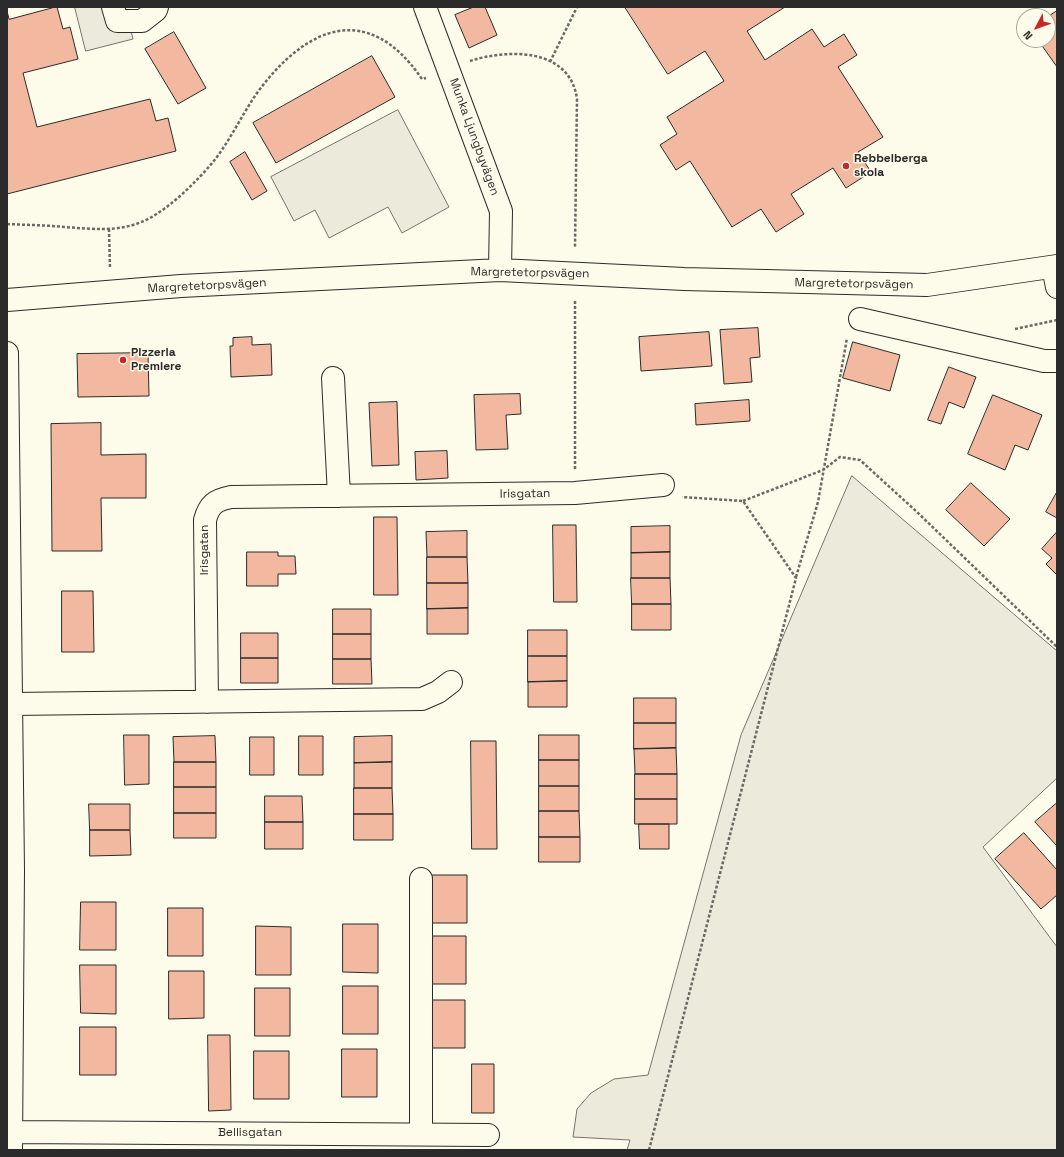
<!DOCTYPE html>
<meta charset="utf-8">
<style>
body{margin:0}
#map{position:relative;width:1064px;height:1157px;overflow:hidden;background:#fdfbea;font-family:"Space Grotesk",sans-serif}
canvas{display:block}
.frame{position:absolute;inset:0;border:8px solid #2b2b2b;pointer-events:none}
.north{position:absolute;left:1016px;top:8px;width:40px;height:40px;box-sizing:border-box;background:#fdfbea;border:1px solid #a9a89e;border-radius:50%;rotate:229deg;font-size:11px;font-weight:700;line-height:16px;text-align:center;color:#2b2b2b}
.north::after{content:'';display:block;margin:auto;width:14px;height:18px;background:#c62828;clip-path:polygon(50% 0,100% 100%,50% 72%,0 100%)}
</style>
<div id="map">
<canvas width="1064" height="1157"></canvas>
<div class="frame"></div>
<div class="north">N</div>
</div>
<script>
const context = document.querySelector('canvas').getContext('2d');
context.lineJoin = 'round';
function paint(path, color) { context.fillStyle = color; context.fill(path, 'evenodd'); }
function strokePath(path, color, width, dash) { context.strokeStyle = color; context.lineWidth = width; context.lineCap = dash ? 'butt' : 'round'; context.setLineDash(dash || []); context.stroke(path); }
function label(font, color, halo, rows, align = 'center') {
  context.font = font + ' "Space Grotesk",sans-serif'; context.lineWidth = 3; context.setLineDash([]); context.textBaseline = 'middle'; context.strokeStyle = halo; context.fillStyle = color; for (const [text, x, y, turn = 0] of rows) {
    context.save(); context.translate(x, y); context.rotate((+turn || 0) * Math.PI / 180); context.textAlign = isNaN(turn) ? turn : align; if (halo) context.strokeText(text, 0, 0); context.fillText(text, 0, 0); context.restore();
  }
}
const green = new Path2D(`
 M 852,476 L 1057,651 L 1057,778 L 983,847 L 1057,947 L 1057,1150 L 627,1150 L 630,1140 L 573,1137 L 577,1109 L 591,1093 L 614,1079 L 648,1075 L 741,735 Z`);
const parking = new Path2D(`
 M 75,7 L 125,7 L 133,39 L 86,51 Z
 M 398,110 L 449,207 L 402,233 L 388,207 L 329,238 L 315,210 L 294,221 L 271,177 Z`);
const building = new Path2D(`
 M 57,7 L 63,29 L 70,27 L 78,59 L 23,73 L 37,127 L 150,99 L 156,121 L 168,118 L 176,151 L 7,194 L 7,11 L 9,19 Z
 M 474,7 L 485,7 L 497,35 L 469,48 L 455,15 Z
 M 625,7 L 785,7 L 747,31 L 765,60 L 812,29 L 824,47 L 844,34 L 857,55 L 838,67 L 883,137 L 858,152 L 871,172 L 846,188 L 833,168 L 791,194 L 804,214 L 776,232 L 761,209 L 732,227 L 690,161 L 676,170 L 660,145 L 677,134 L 667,117 L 724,81 L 705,51 L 668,74 Z
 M 1057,11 L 1057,67 L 1038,40 L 1048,40 L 1048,17 Z
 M 174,32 L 206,88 L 178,104 L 145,49 Z
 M 372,56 L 395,97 L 276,163 L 253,123 Z
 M 245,152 L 267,191 L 252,200 L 230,162 Z
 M 758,328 L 760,357 L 750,358 L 752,382 L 724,384 L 720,330 Z
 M 709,332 L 712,366 L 641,371 L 639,337 Z
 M 252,337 L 252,345 L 271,344 L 272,375 L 231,377 L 230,346 L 233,346 L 233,338 Z
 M 853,342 L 900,355 L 890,391 L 843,378 Z
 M 148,353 L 149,396 L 78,397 L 77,354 Z
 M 949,367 L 976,377 L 964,408 L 949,402 L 941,424 L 928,420 Z
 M 520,394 L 521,414 L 506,415 L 508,449 L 476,450 L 474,395 Z
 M 993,395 L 1042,415 L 1028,450 L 1015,445 L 1005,470 L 968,454 Z
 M 749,400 L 750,421 L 696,425 L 695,404 Z
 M 397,402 L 399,465 L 372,466 L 369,403 Z
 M 101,423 L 101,455 L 146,454 L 146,498 L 101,498 L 102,551 L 52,551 L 51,424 Z
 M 447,451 L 448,478 L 416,480 L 415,452 Z
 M 971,483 L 1010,519 L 984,546 L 946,510 Z
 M 1057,492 L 1057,518 L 1046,512 Z
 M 374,517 L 397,517 L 398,595 L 374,595 Z
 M 553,525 L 576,525 L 577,602 L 554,602 Z
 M 670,526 L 670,552 L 631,553 L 631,527 Z
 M 467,531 L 467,557 L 427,557 L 426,532 Z
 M 1057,532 L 1057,575 L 1046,564 L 1052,558 L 1042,549 Z
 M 247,552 L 278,552 L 278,556 L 295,556 L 296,574 L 278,574 L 278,586 L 247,586 Z
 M 670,552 L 670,578 L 631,578 L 631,553 Z
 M 427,557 L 467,557 L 468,583 L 427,583 Z
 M 631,578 L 670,578 L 671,604 L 632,604 Z
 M 427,583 L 468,583 L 468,608 L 427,609 Z
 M 62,591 L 93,591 L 94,652 L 62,652 Z
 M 632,604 L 671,604 L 671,630 L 632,630 Z
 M 468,608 L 468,634 L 427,634 L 427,609 Z
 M 333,609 L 371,609 L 371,634 L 333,634 Z
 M 528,630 L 567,630 L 567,656 L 528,656 Z
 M 241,633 L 278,633 L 278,658 L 241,658 Z
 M 333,634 L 371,634 L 371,659 L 333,659 Z
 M 528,656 L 567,656 L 567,681 L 528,682 Z
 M 241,658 L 278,658 L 278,683 L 241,683 Z
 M 333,659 L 371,659 L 372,684 L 333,684 Z
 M 567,681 L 567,707 L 528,707 L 528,682 Z
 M 634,698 L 676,698 L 676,723 L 634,723 Z
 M 634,723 L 676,723 L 676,748 L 634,749 Z
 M 124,735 L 149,735 L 149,784 L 125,785 Z
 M 539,735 L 579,735 L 579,760 L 539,760 Z
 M 215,736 L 216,762 L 174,762 L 173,737 Z
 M 299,736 L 323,736 L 323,775 L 299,775 Z
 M 392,736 L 392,762 L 354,763 L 354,737 Z
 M 250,737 L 274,737 L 274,775 L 250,775 Z
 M 471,741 L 496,741 L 497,849 L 472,849 Z
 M 676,748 L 677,774 L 635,774 L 634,749 Z
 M 539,760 L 579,760 L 579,786 L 539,786 Z
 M 174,762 L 216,762 L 216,787 L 174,787 Z
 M 392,762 L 392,788 L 354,788 L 354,763 Z
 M 635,774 L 677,774 L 677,799 L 635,799 Z
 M 539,786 L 579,786 L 579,811 L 539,811 Z
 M 174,787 L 216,787 L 216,813 L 174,813 Z
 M 354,788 L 392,788 L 393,814 L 354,814 Z
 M 265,796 L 302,796 L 303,822 L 265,822 Z
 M 635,799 L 677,799 L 677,824 L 635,824 Z
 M 1057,803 L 1057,844 L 1056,845 L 1035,822 Z
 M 89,804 L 130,804 L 130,830 L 90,830 Z
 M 539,811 L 579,811 L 580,837 L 539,837 Z
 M 174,813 L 216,813 L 216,838 L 174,838 Z
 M 354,814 L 393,814 L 393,840 L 354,840 Z
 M 265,822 L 303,822 L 303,849 L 265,849 Z
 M 639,824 L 669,824 L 669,849 L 640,849 Z
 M 90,830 L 130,830 L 131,855 L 90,856 Z
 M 1024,833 L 1057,870 L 1057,895 L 1041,909 L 995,859 Z
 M 539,837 L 580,837 L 580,862 L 539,862 Z
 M 432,875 L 467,875 L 467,923 L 431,923 Z
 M 81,902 L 116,902 L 116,950 L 80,950 Z
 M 168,908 L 203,908 L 203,956 L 168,956 Z
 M 343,924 L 378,924 L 378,973 L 343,972 Z
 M 256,926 L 291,927 L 291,975 L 256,975 Z
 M 431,936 L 466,936 L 466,984 L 431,984 Z
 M 80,965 L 116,965 L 116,1014 L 81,1013 Z
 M 169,971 L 204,971 L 204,1018 L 169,1019 Z
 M 343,986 L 378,986 L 378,1034 L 343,1034 Z
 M 255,988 L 290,988 L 290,1036 L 255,1036 Z
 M 430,1000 L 465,1000 L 465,1048 L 430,1048 Z
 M 80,1027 L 116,1027 L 116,1075 L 80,1075 Z
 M 208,1035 L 230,1035 L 231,1110 L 209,1111 Z
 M 342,1049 L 377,1049 L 377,1097 L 342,1097 Z
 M 254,1051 L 289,1051 L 289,1099 L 254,1099 Z
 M 472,1064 L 494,1064 L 494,1113 L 472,1113 Z`);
const path = new Path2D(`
 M 470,61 C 507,49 570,47 577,99 L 575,247
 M 550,62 L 577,7
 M 7,224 C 26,225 45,225 64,227 C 94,229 122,233 150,218 C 173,205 196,182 213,162 C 230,141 241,116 257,93 C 306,26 368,0 422,79 L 426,78
 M 109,229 L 110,269
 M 575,301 L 575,469
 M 1015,329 L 1057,320
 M 743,501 L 823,470 L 840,457 L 860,460 L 917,512 L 1057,647
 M 796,577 L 818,502 L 847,338
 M 649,1150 L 796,578 L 743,501 L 682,497`);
const minor = new Path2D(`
 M 113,7 L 117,21 L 142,21 L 156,10 L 157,7
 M 425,7 L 501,211 L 500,270
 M 1053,267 L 1057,287
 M 7,300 L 181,286 L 500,270 L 684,279 L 927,285 L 1057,266
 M 860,319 L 1044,361 L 1057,361
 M 7,353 L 13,870 L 11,1150
 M 333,378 L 339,496
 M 207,702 L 205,520 C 209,505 215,500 231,497 L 575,493 L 663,485
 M 12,704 L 422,699 L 438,692 L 451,682
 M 421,879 L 421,1134
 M 12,1132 L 488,1135`);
const markers = [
 [846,166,4,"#c62828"],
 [123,360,4,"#c62828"]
];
const streetNames = [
 ["Munka Ljungbyvägen",474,137,70],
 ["Margretetorpsvägen",530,273,1],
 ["Margretetorpsvägen",854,284,1],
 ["Margretetorpsvägen",207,286,-3],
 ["Irisgatan",525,494,-1],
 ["Irisgatan",205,550,-90],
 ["Bellisgatan",250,1133]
];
const poiNames = [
 ["Rebbelberga",854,159],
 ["skola",854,173],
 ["Pizzeria",131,353],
 ["Premiere",131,367]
];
paint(green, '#ecebdb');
strokePath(green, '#74746e', 1);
paint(parking, '#eceadb');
strokePath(parking, '#74746e', 1);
paint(building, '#f2b8a0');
strokePath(building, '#2b2b2b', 1);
strokePath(minor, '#2b2b2b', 24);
strokePath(path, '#6a6964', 2.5, [3, 2]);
strokePath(minor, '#fdfbea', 22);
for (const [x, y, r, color] of markers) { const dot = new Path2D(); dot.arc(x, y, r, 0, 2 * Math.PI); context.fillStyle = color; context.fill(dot); strokePath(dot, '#fdfbea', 1.5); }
label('12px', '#2b2b2b', '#fdfbea', streetNames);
label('bold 12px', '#2b2b2b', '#fdfbea', poiNames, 'left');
</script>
